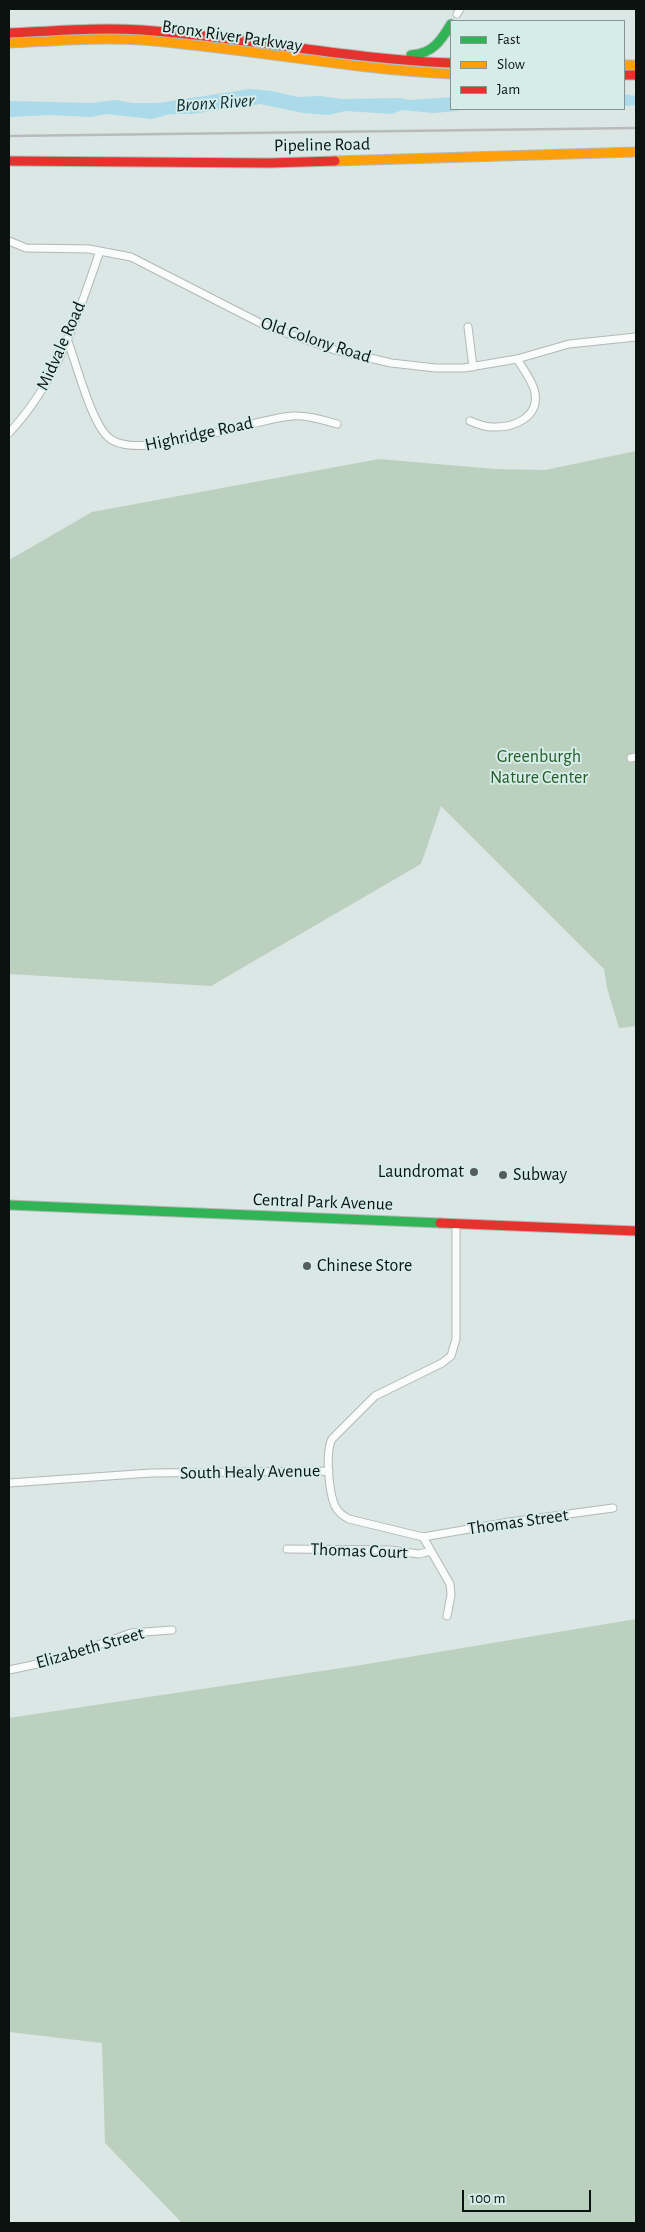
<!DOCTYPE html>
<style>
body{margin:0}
#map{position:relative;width:645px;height:2232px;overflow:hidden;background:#dbe7e4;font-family:"Alegreya Sans",sans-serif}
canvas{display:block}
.frame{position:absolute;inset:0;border:10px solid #0b1311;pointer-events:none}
.legend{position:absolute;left:450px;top:20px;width:175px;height:90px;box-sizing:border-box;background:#d6ece8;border:1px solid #859592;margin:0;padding:6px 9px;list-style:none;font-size:15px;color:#0b1311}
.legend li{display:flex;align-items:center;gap:10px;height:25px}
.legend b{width:25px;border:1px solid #859592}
.scale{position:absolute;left:462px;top:2190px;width:129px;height:22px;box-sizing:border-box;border:2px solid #0b1311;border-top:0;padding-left:6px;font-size:15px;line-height:18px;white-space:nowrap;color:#0b1311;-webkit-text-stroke:4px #d6ece8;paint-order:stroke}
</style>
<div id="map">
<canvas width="645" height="2232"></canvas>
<div class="frame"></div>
<ul class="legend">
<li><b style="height:6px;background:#30b455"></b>Fast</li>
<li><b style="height:6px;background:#ff9f0a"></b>Slow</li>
<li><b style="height:6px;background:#e5322d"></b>Jam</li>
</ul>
<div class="scale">100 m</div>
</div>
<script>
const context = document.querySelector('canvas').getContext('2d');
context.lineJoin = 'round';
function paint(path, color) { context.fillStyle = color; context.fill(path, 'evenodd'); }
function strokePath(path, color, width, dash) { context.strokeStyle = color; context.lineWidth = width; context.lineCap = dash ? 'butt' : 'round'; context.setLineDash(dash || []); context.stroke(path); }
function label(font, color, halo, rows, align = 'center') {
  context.font = font + ' "Alegreya Sans",sans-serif'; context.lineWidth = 4; context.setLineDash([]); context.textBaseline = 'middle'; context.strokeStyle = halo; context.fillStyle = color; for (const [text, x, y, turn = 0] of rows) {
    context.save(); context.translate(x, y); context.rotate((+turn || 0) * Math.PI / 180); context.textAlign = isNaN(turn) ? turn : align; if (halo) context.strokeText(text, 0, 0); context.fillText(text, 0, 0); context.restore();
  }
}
const green = new Path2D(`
 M 636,451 L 636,1026 L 619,1028 L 607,988 L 604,969 L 441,806 L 421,864 L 211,986 L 9,974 L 9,560 L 92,512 L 379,459 L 495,469 L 545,470 Z
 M 636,1619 L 636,2223 L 182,2223 L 105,2143 L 102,2043 L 9,2032 L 9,1718 L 355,1666 Z`);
const water = new Path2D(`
 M 250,89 L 272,91 L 298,97 L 320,96 L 342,99 L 400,98 L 409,100 L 451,97 L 451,109 L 505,109 L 461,110 L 460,109 L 458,111 L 433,113 L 402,110 L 392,114 L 345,111 L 329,115 L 303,113 L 260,104 L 192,114 L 170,114 L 152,119 L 106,114 L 91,117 L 52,115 L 9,117 L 9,101 L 92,103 L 116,100 L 132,103 L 158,103 Z
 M 624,94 L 636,96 L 636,105 L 624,106 Z`);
const street = new Path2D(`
 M 457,14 L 460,9
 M 9,241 L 26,248 L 89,249 L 131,257 L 266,326 L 335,350 L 391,363 L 436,368 L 464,368 L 517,359 L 569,344 L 636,337
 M 468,327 L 473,367
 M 67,339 C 76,362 91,422 108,437 C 136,464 252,419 292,416 C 308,415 322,420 337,424
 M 470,421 C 477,424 485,427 492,427 C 513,428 539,418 535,393 C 533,381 523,369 517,359
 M 9,433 C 58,381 77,317 100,251
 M 631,758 L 636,757
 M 456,1224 L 456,1339 L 451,1356 L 442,1363 L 375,1396 L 332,1439 C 325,1452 329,1493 335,1506 C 338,1512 343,1516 349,1519 L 423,1537 L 509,1522 L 613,1508
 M 9,1483 L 151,1473 L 329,1471
 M 423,1537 L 450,1584 L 451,1595 L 447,1616
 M 287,1549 L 390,1550 L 419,1554 L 431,1551
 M 9,1670 L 56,1660 L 131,1633 L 172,1630`);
const fast = new Path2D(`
 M 411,55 C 432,54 441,41 451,24
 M 9,1205 L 440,1223`);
const slow = new Path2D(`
 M 9,43 C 53,41 98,37 142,40 C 245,48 347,69 451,74
 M 624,65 L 636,65
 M 335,161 L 636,152`);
const jam = new Path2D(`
 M 9,33 C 53,31 98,27 142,30 C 245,37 347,59 451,63
 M 624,75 L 636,75
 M 9,161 L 270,163 L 335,161
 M 440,1223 L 636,1231`);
const rail = new Path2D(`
 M 9,136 L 636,128`);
const markers = [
 [474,1172,5,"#545d5b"],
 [503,1175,5,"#545d5b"],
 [307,1266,5,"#545d5b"]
];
const streetNames = [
 ["Bronx River Parkway",232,36,8],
 ["Pipeline Road",322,145,-1],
 ["Old Colony Road",316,340,18],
 ["Midvale Road",61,346,-66],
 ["Highridge Road",199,434,-12],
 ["Central Park Avenue",323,1202,2],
 ["South Healy Avenue",250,1472,-1],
 ["Thomas Street",518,1522,-8],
 ["Thomas Court",359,1551,2],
 ["Elizabeth Street",90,1648,-16]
];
const parkNames = [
 ["Greenburgh",539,757],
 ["Nature Center",539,778]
];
const poiNames = [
 ["Laundromat",464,1172,"right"],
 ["Subway",513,1175],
 ["Chinese Store",317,1266]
];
const waterNames = [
 ["Bronx River",215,103,-4]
];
paint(green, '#bcd0bf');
paint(water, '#abdaea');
strokePath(street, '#b1b9b7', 9);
strokePath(fast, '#b1b9b7', 11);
strokePath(slow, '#b1b9b7', 11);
strokePath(jam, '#b1b9b7', 11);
strokePath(street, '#fafbfb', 7);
strokePath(fast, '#30b455', 9);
strokePath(slow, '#ff9f0a', 9);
strokePath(jam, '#e5322d', 9);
strokePath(rail, '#b8bbba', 2.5);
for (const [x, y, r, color] of markers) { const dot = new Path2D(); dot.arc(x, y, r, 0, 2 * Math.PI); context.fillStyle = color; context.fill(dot); strokePath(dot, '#d6ece8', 2); }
label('18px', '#0b1311', '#d6ece8', streetNames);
label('18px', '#255d28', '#d6ece8', parkNames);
label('18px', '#0b1311', '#d6ece8', poiNames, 'left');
label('italic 19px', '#102f39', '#d6ece8', waterNames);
</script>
